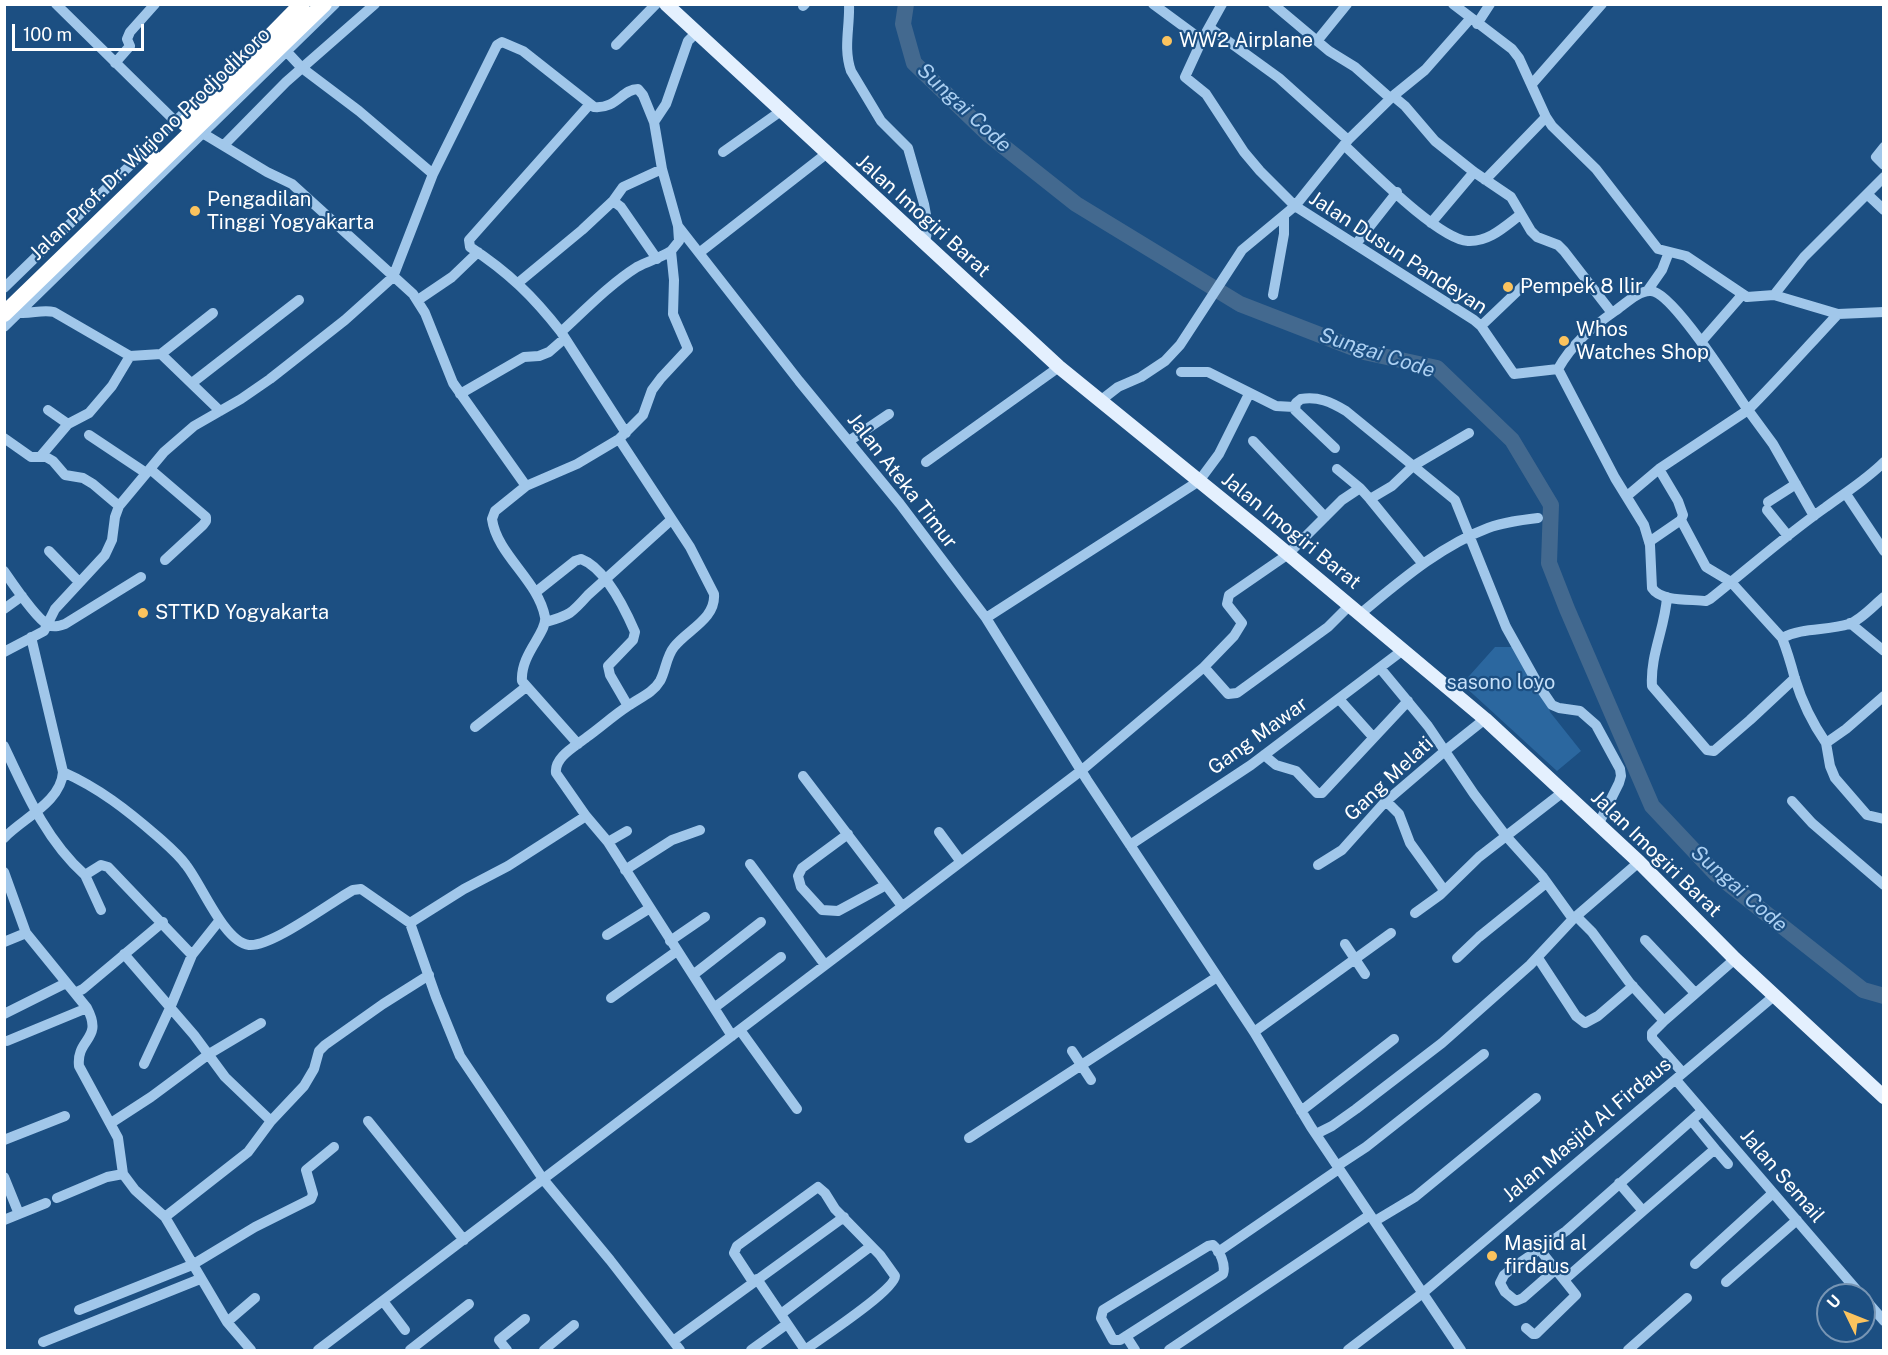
<!DOCTYPE html>
<style>
body{margin:0}
#map{position:relative;width:1888px;height:1355px;overflow:hidden;background:#1c4f82;font-family:"Public Sans",sans-serif}
canvas{display:block}
.frame{position:absolute;inset:0;border:6px solid #fff;pointer-events:none}
.north{position:absolute;left:1816px;top:1283px;width:60px;height:60px;box-sizing:border-box;background:#1c4f82;border:2px solid #7795b4;border-radius:50%;rotate:313deg;font-size:16px;font-weight:700;line-height:24px;text-align:center;color:#fff}
.north::after{content:'';display:block;margin:auto;width:21px;height:27px;background:#fbc35e;clip-path:polygon(50% 0,100% 100%,50% 72%,0 100%)}
.scale{position:absolute;left:12px;top:24px;width:132px;height:27px;box-sizing:border-box;border:3px solid #fff;border-top:0;padding-left:8px;font-size:18px;line-height:21px;white-space:nowrap;color:#fff;-webkit-text-stroke:4px #1c4f82;paint-order:stroke}
</style>
<div id="map">
<canvas width="1888" height="1355"></canvas>
<div class="frame"></div>
<div class="north">U</div>
<div class="scale">100 m</div>
</div>
<script>
const context = document.querySelector('canvas').getContext('2d');
context.lineJoin = 'round';
function paint(path, color) { context.fillStyle = color; context.fill(path, 'evenodd'); }
function strokePath(path, color, width, dash) { context.strokeStyle = color; context.lineWidth = width; context.lineCap = dash ? 'butt' : 'round'; context.setLineDash(dash || []); context.stroke(path); }
function label(font, color, halo, rows, align = 'center') {
  context.font = font + ' "Public Sans",sans-serif'; context.lineWidth = 4.5; context.setLineDash([]); context.textBaseline = 'middle'; context.strokeStyle = halo; context.fillStyle = color; for (const [text, x, y, turn = 0] of rows) {
    context.save(); context.translate(x, y); context.rotate((+turn || 0) * Math.PI / 180); context.textAlign = isNaN(turn) ? turn : align; if (halo) context.strokeText(text, 0, 0); context.fillText(text, 0, 0); context.restore();
  }
}
const green = new Path2D(`
 M 1495,647 L 1513,647 L 1519,653 L 1534,689 L 1544,691 L 1550,712 L 1581,751 L 1557,771 L 1462,684 Z`);
const river = new Path2D(`
 M 906,4 L 903,24 L 914,63 L 989,135 L 1076,204 L 1240,304 L 1364,352 L 1437,368 L 1512,440 L 1551,505 L 1549,563 L 1567,609 L 1652,806 L 1716,874 L 1863,990 L 1884,996`);
const minor = new Path2D(`
 M 56,4 L 176,122
 M 849,4 C 850,27 843,48 851,71 L 881,121 L 908,148 L 924,204 L 928,226 L 925,243
 M 1153,4 L 1202,40
 M 1222,4 L 1202,40 L 1185,77 L 1206,94 L 1244,152 L 1260,171 L 1295,206 L 1474,320 L 1481,326 L 1514,374 L 1558,369
 M 1273,4 L 1329,51 L 1355,67 L 1390,98
 M 1453,4 L 1512,49 L 1519,58 L 1546,117 L 1552,126 L 1596,169 L 1658,249 L 1686,256 L 1747,297 L 1774,295 L 1838,314 L 1884,312
 M 803,6 L 805,4
 M 1477,24 L 1490,4
 M 1210,28 L 1279,78 L 1348,140
 M 697,32 L 688,41 L 666,104 L 654,122 L 662,169 L 678,226 L 679,241 L 671,251 L 674,280 L 673,314 L 688,349 L 661,378 L 652,390 L 643,415 L 619,439 L 690,547 L 714,594 C 716,619 687,630 674,647 C 666,657 666,670 660,681 C 653,693 639,698 628,706 C 614,715 601,727 587,737 C 576,746 554,757 556,773 L 586,816 L 608,842 L 732,1036
 M 1317,41 L 1347,4
 M 616,45 L 656,4
 M 115,63 L 130,46 L 127,39 L 130,32 L 155,4
 M 1532,84 L 1602,4
 M 1393,96 L 1405,106 L 1435,141 L 1474,172 L 1511,197 L 1531,231 L 1537,237 L 1558,245 L 1564,251 L 1612,313
 M 590,104 L 469,240 L 470,247 C 508,272 533,296 561,332 C 585,310 610,284 637,267 C 648,261 660,258 671,251
 M 204,134 L 267,172 L 292,184 L 413,294 L 425,313 L 453,383 L 526,486 L 577,464 L 619,439
 M 224,145 L 286,82 L 375,4
 M 1344,145 C 1368,167 1438,239 1468,241 C 1489,242 1504,227 1520,215
 M 1884,147 L 1876,157 L 1884,165
 M 723,152 L 781,111
 M 433,174 L 497,45 L 502,42 L 523,51 L 594,107 C 617,109 622,89 638,89 L 643,95 L 654,122
 M 1485,180 L 1546,117
 M 1867,194 L 1884,210
 M 613,201 L 623,187 L 662,169
 M 1431,223 L 1474,172
 M 678,226 L 799,381 L 900,504 L 986,618 L 1087,780 L 1254,1032 L 1311,1127 L 1461,1350
 M 1356,244 L 1397,192
 M 699,253 L 826,154
 M 518,283 L 582,230 L 613,201 L 621,207 L 657,259
 M 4,288 L 185,112
 M 1648,290 L 1662,270 L 1669,252
 M 1273,295 L 1284,234 L 1284,216
 M 1774,295 L 1804,257 L 1884,177
 M 418,300 L 452,277 L 478,252
 M 20,313 C 32,314 42,309 54,312 L 130,356 L 161,354 L 220,411
 M 1481,326 L 1525,284
 M 4,327 L 335,4
 M 561,332 L 626,433
 M 1701,342 L 1742,295
 M 161,354 L 213,313
 M 1558,369 L 1615,478 L 1644,525 L 1650,545 L 1652,588 C 1661,602 1690,599 1706,601 L 1710,599 C 1749,568 1786,535 1826,507 C 1846,492 1866,480 1884,462
 M 1558,369 C 1572,344 1592,327 1615,311 C 1625,304 1639,290 1651,291 C 1673,292 1733,389 1748,410 C 1779,379 1808,346 1838,314
 M 1181,372 L 1208,372 L 1276,406 L 1294,407
 M 192,383 L 299,300
 M 460,394 L 524,357 L 539,356 L 549,352 L 565,338
 M 1100,401 L 1118,387 L 1141,377 L 1165,361 L 1180,345 L 1242,250 L 1295,206 L 1348,140 L 1393,96 L 1425,70 L 1470,19
 M 48,410 L 68,424
 M 89,435 L 146,473
 M 4,438 L 31,457 L 46,457 L 53,461 L 65,475 L 83,478 L 93,484 L 119,506
 M 849,441 L 889,414
 M 1253,441 L 1325,517
 M 1335,448 L 1295,410 L 1296,403 L 1301,399 C 1318,396 1331,402 1346,411 L 1455,500 L 1506,627 L 1539,686 L 1552,705 L 1559,708 L 1580,711 L 1596,725 L 1620,769 L 1621,776 L 1619,783 L 1598,825
 M 40,457 L 68,424 L 89,413 L 112,386 L 130,356
 M 926,462 L 1059,367
 M 150,469 L 206,517 L 206,521 L 203,525 L 165,560
 M 1337,469 L 1360,488
 M 526,486 L 495,511 L 492,519 C 497,555 538,580 545,617 C 548,632 520,654 522,681 L 578,744
 M 1846,494 L 1884,551
 M 1627,496 L 1659,469 L 1748,410 L 1773,444 L 1814,516
 M 1370,499 L 1423,564
 M 1768,502 L 1796,484
 M 1767,510 L 1788,536
 M 1681,520 L 1706,567 L 1731,582 L 1782,638
 M 1649,542 L 1681,520 L 1683,515 L 1678,501 L 1659,469
 M 49,551 L 79,582
 M 4,571 C 13,584 35,617 47,624 C 53,628 59,626 65,624 L 141,577
 M 536,592 L 575,561 L 581,559 C 605,568 625,609 635,632 L 633,640 L 608,666 L 610,675 L 628,706
 M 1667,597 C 1665,628 1650,655 1652,686 L 1707,750 L 1714,751 L 1750,720 L 1795,678
 M 1884,597 C 1874,605 1861,620 1849,624 C 1827,631 1803,627 1782,638 C 1788,653 1791,664 1795,679 C 1802,702 1813,724 1826,743 L 1846,729 L 1884,696
 M 4,609 L 22,596
 M 1360,614 C 1399,582 1440,546 1488,528 C 1504,522 1521,520 1538,518
 M 986,618 L 1199,481 L 1219,454 L 1249,394
 M 546,622 C 570,615 571,614 588,595 L 671,520
 M 1850,623 L 1884,651
 M 4,652 L 44,631 L 55,609 L 105,555 L 112,540 L 115,517 L 119,506 L 164,452 L 194,426 L 241,399 L 270,379 L 345,320 L 393,277 L 433,174 L 359,111 L 302,68 L 287,52
 M 1204,667 L 1234,636 L 1242,623 L 1227,604 L 1229,595 L 1287,555 L 1342,500 L 1360,488 L 1370,499 L 1392,486 L 1413,466 L 1469,433
 M 1380,668 L 1428,726 L 1474,794 L 1506,836 L 1542,876 L 1573,919
 M 1339,699 L 1373,737
 M 475,727 L 526,687
 M 1826,743 L 1830,766 L 1835,778 L 1867,815 L 1884,819
 M 4,746 C 26,793 46,840 85,875 L 101,865 L 108,867 L 192,955
 M 1264,755 L 1276,765 L 1296,771 L 1317,793 L 1322,793 L 1408,701
 M 63,772 C 99,788 127,810 157,836 C 167,845 178,854 186,865 C 202,885 224,942 249,945 C 272,947 331,902 353,890 L 361,889 L 410,923 L 436,997 L 460,1056 L 543,1179 L 610,1260 L 680,1350
 M 803,776 L 902,906
 M 1386,801 L 1399,814 L 1410,843 L 1444,890
 M 1792,801 L 1812,823 L 1884,885
 M 939,832 L 961,862
 M 848,834 L 802,868 L 798,876 L 801,887 L 822,910 L 838,911 L 886,885
 M 4,838 C 23,818 61,802 63,772 L 31,637
 M 608,842 L 627,831
 M 1130,845 L 1251,765 L 1403,650
 M 750,864 L 825,965
 M 1318,865 L 1342,850 L 1384,803 L 1446,750 L 1485,719
 M 625,870 L 672,840 L 700,830
 M 4,872 L 26,933 L 87,1008 C 104,1040 76,1038 79,1066 L 118,1138 L 123,1174 L 135,1190 L 165,1217 L 227,1322 L 251,1350
 M 85,875 L 101,910
 M 1415,913 L 1440,895 L 1479,857 L 1563,792
 M 1577,917 L 1592,932 L 1629,982 L 1664,1021
 M 410,923 L 464,889 L 508,866 L 586,816
 M 607,935 L 650,908
 M 1645,940 L 1695,993
 M 670,941 L 705,917
 M 4,942 L 26,933
 M 1345,944 L 1365,974
 M 124,954 L 194,1035 L 225,1077 L 271,1121
 M 1457,958 L 1479,937 L 1546,883
 M 1538,958 L 1576,1016 L 1585,1023 L 1598,1016 L 1633,986
 M 693,975 L 761,922
 M 75,993 L 83,989 L 163,922
 M 611,998 L 677,951
 M 714,1008 L 781,957
 M 4,1014 L 66,983
 M 740,1030 L 797,1109
 M 1254,1032 L 1391,933
 M 7,1041 L 87,1008
 M 1072,1051 L 1091,1080
 M 144,1064 L 170,1008 L 192,955 L 219,921
 M 1683,1073 L 1652,1038 L 1652,1033 L 1664,1021 L 1735,959
 M 1676,1080 L 1861,1295
 M 1301,1111 L 1394,1039
 M 368,1121 L 464,1240
 M 111,1123 L 151,1097 L 209,1054 L 261,1023
 M 1316,1134 L 1332,1126 L 1356,1109 L 1442,1043 L 1530,965 L 1573,919 L 1639,862
 M 969,1138 L 1217,977
 M 4,1140 L 65,1116
 M 1715,1149 L 1728,1164
 M 1337,1166 L 1366,1147 L 1484,1054
 M 4,1177 L 19,1214
 M 57,1198 L 107,1177 L 123,1174
 M 1643,1211 L 1715,1149 L 1692,1121
 M 165,1217 L 248,1152 L 271,1121 L 304,1086 L 314,1069 L 319,1051 L 325,1045 L 383,1004 L 429,975
 M 4,1220 L 46,1203
 M 1375,1221 L 1415,1197 L 1536,1098
 M 1213,1245 C 1220,1251 1226,1265 1223,1274 L 1120,1340 L 1113,1340 L 1101,1318 L 1103,1310 L 1208,1246 Z
 M 1218,1252 L 1339,1169
 M 1695,1264 L 1773,1193
 M 1555,1270 L 1523,1298 L 1516,1301 L 1505,1292 L 1500,1283 L 1504,1275 L 1515,1266 L 1566,1231 L 1702,1111
 M 757,1279 L 805,1350
 M 1564,1280 L 1643,1211 L 1619,1183
 M 753,1282 L 734,1253 L 737,1246 L 818,1187 L 825,1193 L 835,1209 L 880,1255 L 895,1276 C 895,1290 820,1339 805,1350
 M 1726,1282 L 1797,1220
 M 1864,1298 L 1884,1321
 M 383,1301 L 405,1330
 M 79,1310 L 192,1265 L 255,1227 L 311,1199 L 313,1194 L 306,1170 L 334,1147
 M 781,1314 L 871,1246
 M 227,1322 L 255,1298
 M 1526,1328 L 1533,1334 L 1536,1334 L 1576,1295 L 1540,1250
 M 1126,1336 L 1135,1350
 M 673,1341 L 844,1217
 M 43,1342 L 200,1279
 M 318,1350 L 1082,770 L 1204,667 L 1228,694 L 1237,693 L 1328,627 L 1350,605
 M 410,1350 L 469,1304
 M 507,1350 L 499,1340 L 525,1319
 M 544,1350 L 574,1325
 M 751,1350 L 787,1324
 M 1169,1350 L 1370,1215
 M 1348,1350 L 1424,1292 L 1774,996
 M 1628,1350 L 1687,1298`);
const major = new Path2D(`
 M 666,4 L 1059,367 L 1257,528 L 1485,719 L 1639,862 L 1735,959 L 1884,1097`);
const highway = new Path2D(`
 M 185,123 L 302,4
 M 146,151 L 152,156
 M 4,314 L 324,4`);
const markers = [
 [1167,41,6,"#fbc35e"],
 [195,211,6,"#fbc35e"],
 [1508,287,6,"#fbc35e"],
 [1564,341,6,"#fbc35e"],
 [143,613,6,"#fbc35e"],
 [1492,1256,6,"#fbc35e"]
];
const poiNames = [
 ["WW2 Airplane",1179,41],
 ["Pengadilan",207,200],
 ["Tinggi Yogyakarta",207,223],
 ["Pempek 8 Ilir",1520,287],
 ["Whos",1576,330],
 ["Watches Shop",1576,353],
 ["STTKD Yogyakarta",155,613],
 ["Masjid al",1504,1244],
 ["firdaus",1504,1267]
];
const streetNames = [
 ["Jalan Prof. Dr. Wirjono Prodjodikoro",150,144,-44],
 ["Jalan Imogiri Barat",923,216,42],
 ["Jalan Dusun Pandeyan",1398,253,33],
 ["Jalan Ateka Timur",902,481,52],
 ["Jalan Imogiri Barat",1291,531,39],
 ["Gang Mawar",1258,736,-36],
 ["Gang Melati",1389,779,-43],
 ["Jalan Imogiri Barat",1656,854,44],
 ["Jalan Masjid Al Firdaus",1587,1130,-40],
 ["Jalan Semail",1782,1176,49]
];
const parkNames = [
 ["sasono loyo",1501,683]
];
const waterNames = [
 ["Sungai Code",964,108,43],
 ["Sungai Code",1377,353,18],
 ["Sungai Code",1739,889,41]
];
paint(green, '#2b679f');
strokePath(river, '#43698f', 16);
strokePath(minor, '#a1c7ea', 10);
strokePath(major, '#e4f0fe', 14);
strokePath(highway, '#fff', 16);
for (const [x, y, r, color] of markers) { const dot = new Path2D(); dot.arc(x, y, r, 0, 2 * Math.PI); context.fillStyle = color; context.fill(dot); strokePath(dot, '#1c4f82', 2); }
label('20px', '#fff', '#1c4f82', poiNames, 'left');
label('20px', '#fff', '#1c4f82', streetNames);
label('20px', '#c5dff8', '#1c4f82', parkNames);
label('italic 21px', '#acd0f2', '#1c4f82', waterNames);
</script>
